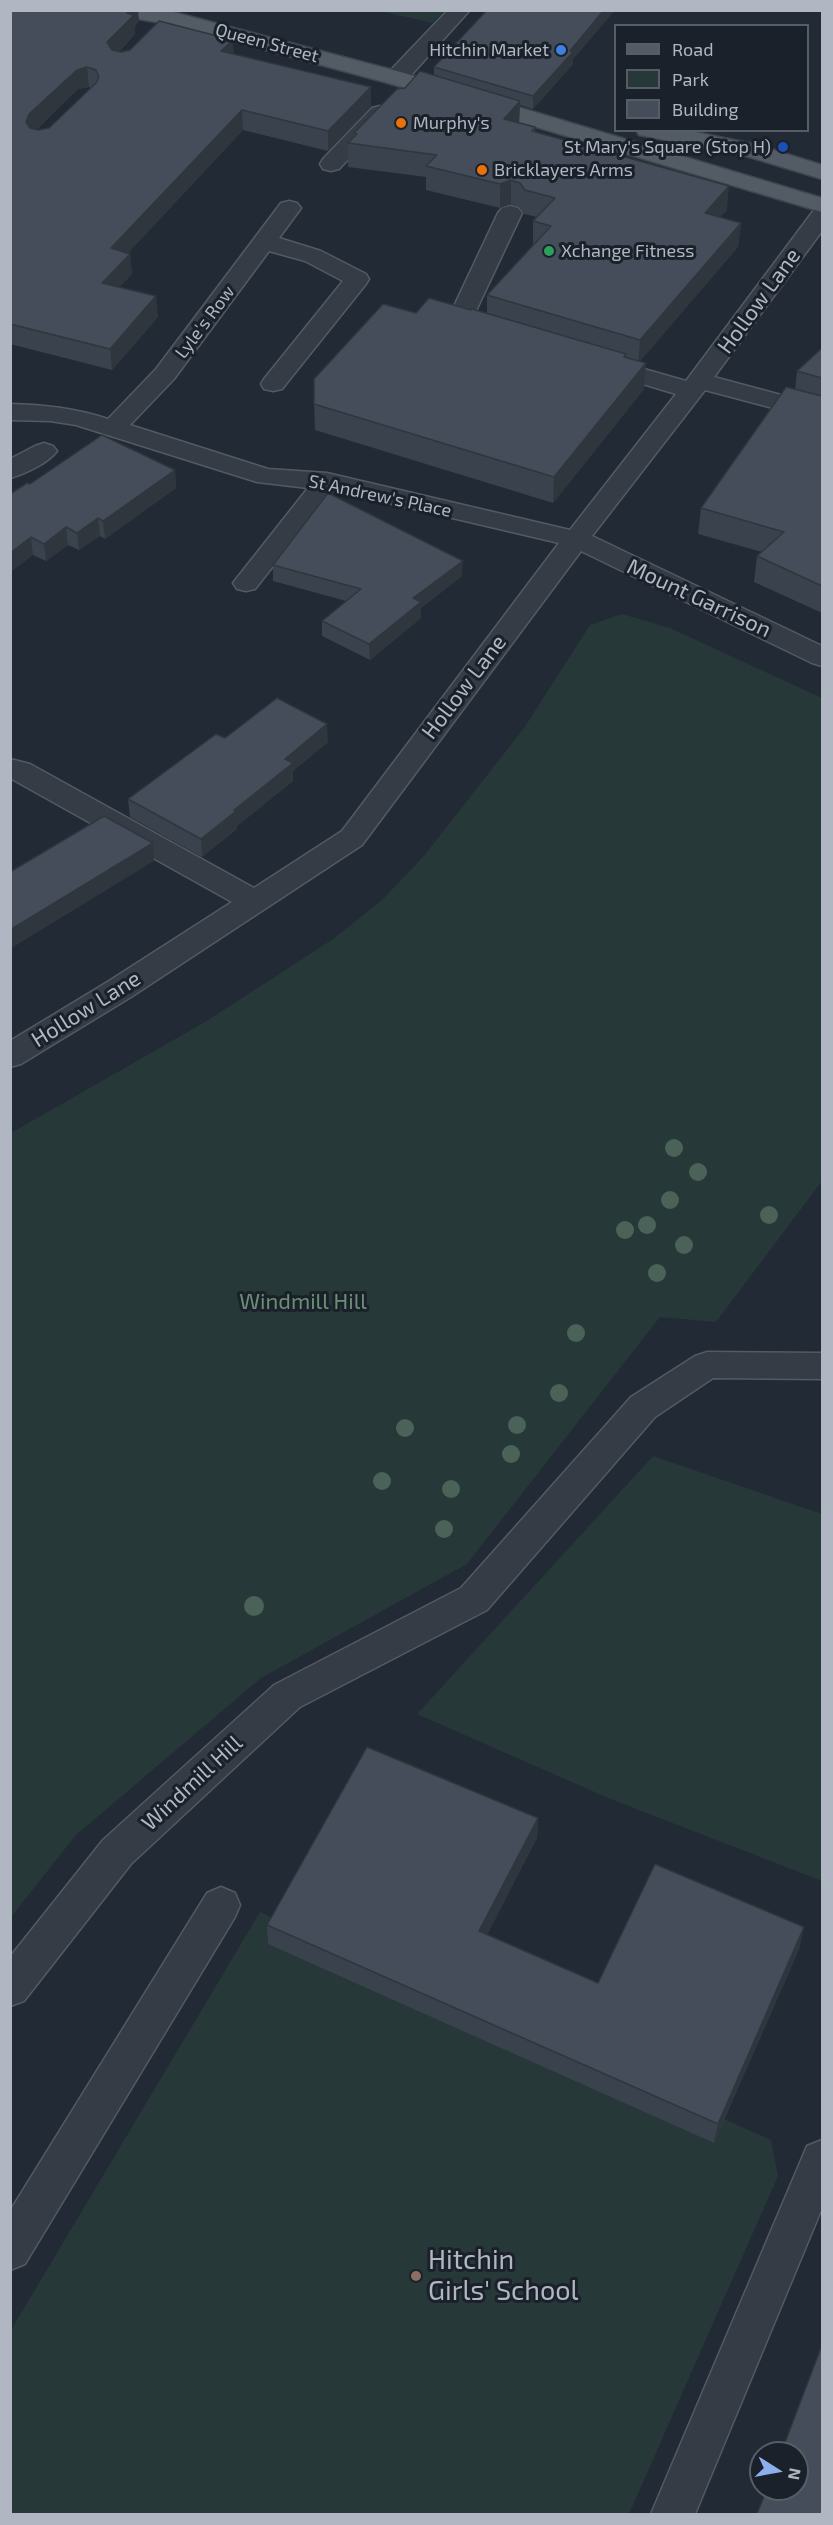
<!DOCTYPE html>
<style>
body{margin:0}
#map{position:relative;width:833px;height:2525px;overflow:hidden;background:#222a35;font-family:"Exo 2",sans-serif}
canvas{display:block}
.frame{position:absolute;inset:0;border:12px solid #b0b7c2;pointer-events:none}
.legend{position:absolute;left:614px;top:24px;width:195px;height:108px;box-sizing:border-box;background:#1b212a;border:2px solid #575d67;margin:0;padding:8px 10px;list-style:none;font-size:18px;color:#b0b7c2}
.legend li{display:flex;align-items:center;gap:12px;height:30px}
.legend b{width:30px;border:2px solid #575d67}
.north{position:absolute;left:749px;top:2441px;width:60px;height:60px;box-sizing:border-box;background:#1b212a;border:2px solid #575d67;border-radius:50%;rotate:101deg;font-size:16px;font-weight:700;line-height:24px;text-align:center;color:#b0b7c2}
.north::after{content:'';display:block;margin:auto;width:21px;height:27px;background:#8bb0eb;clip-path:polygon(50% 0,100% 100%,50% 72%,0 100%)}
</style>
<div id="map">
<canvas width="833" height="2525"></canvas>
<div class="frame"></div>
<ul class="legend">
<li><b style="height:8px;background:#535b65"></b>Road</li>
<li><b style="height:16px;background:#273838"></b>Park</li>
<li><b style="height:16px;background:#444d59"></b>Building</li>
</ul>
<div class="north">N</div>
</div>
<script>
const context = document.querySelector('canvas').getContext('2d');
context.lineJoin = 'round';
function paint(path, color) { context.fillStyle = color; context.fill(path, 'evenodd'); }
function strokePath(path, color, width, dash) { context.strokeStyle = color; context.lineWidth = width; context.lineCap = dash ? 'butt' : 'round'; context.setLineDash(dash || []); context.stroke(path); }
function label(font, color, halo, rows, align = 'center') {
  context.font = font + ' "Exo 2",sans-serif'; context.lineWidth = 6; context.setLineDash([]); context.textBaseline = 'middle'; context.strokeStyle = halo; context.fillStyle = color; for (const [text, x, y, turn = 0] of rows) {
    context.save(); context.translate(x, y); context.rotate((+turn || 0) * Math.PI / 180); context.textAlign = isNaN(turn) ? turn : align; if (halo) context.strokeText(text, 0, 0); context.fillText(text, 0, 0); context.restore();
  }
}
const green = new Path2D(`
 M 380,11 L 444,11 L 432,23 Z
 M 622,614 L 670,628 L 822,698 L 822,1181 L 716,1322 L 660,1317 L 467,1564 L 261,1678 L 76,1835 L 11,1917 L 11,1133 L 205,1022 L 333,939 L 381,901 L 423,857 L 524,728 L 590,625 Z
 M 653,1456 L 822,1514 L 822,1881 L 608,1798 L 417,1714 Z
 M 260,1912 L 771,2140 L 778,2176 L 629,2514 L 11,2514 L 11,2330 Z`);
const minor = new Path2D(`
 M 448,10 L 470,10 L 404,83 L 396,85 L 388,83 L 385,78 L 388,73 Z
 M 380,106 L 388,108 L 391,113 L 388,118 L 339,169 L 331,171 L 323,169 L 320,164 L 323,159 L 372,108 Z
 M 289,201 L 297,203 L 301,208 L 279,238 L 321,251 L 366,274 L 369,279 L 366,284 L 282,389 L 273,391 L 264,389 L 261,384 L 264,379 L 343,281 L 305,261 L 269,251 L 174,379 L 130,425 L 268,469 L 327,473 L 570,530 L 676,394 L 593,369 L 590,364 L 593,359 L 602,357 L 686,381 L 814,210 L 822,208 L 822,231 L 714,377 L 822,406 L 822,421 L 705,390 L 592,536 L 822,646 L 822,666 L 812,663 L 581,551 L 362,845 L 131,997 L 21,1064 L 10,1067 L 10,1041 L 109,981 L 232,902 L 10,778 L 10,759 L 30,764 L 254,888 L 342,831 L 559,543 L 333,490 L 255,589 L 246,591 L 237,589 L 233,583 L 308,488 L 257,482 L 76,425 L 50,421 L 10,420 L 10,404 C 44,405 75,408 108,419 L 156,369 L 281,203 Z
 M 510,206 L 518,208 L 522,213 L 473,317 L 498,325 L 501,330 L 498,335 L 489,337 L 450,326 L 447,321 L 498,213 L 502,208 Z
 M 44,443 L 53,446 L 57,451 C 48,463 25,474 10,478 L 10,459 L 35,446 Z
 M 707,1352 L 822,1353 L 822,1379 L 713,1378 L 655,1417 L 487,1610 L 300,1707 L 131,1864 L 24,2001 L 10,2006 L 10,1957 L 103,1840 L 274,1685 L 461,1588 L 631,1397 L 695,1356 Z
 M 221,1887 L 235,1893 L 240,1905 L 235,1917 L 25,2264 L 10,2270 L 10,2211 L 207,1893 Z
 M 822,2140 L 822,2208 L 695,2514 L 651,2514 L 807,2146 Z`);
const major = new Path2D(`
 M 112,10 L 163,10 L 177,13 L 404,73 L 822,198 L 822,212 L 388,83 L 168,24 L 114,15 Z
 M 636,130 L 685,130 L 758,145 L 822,165 L 822,179 L 746,156 L 639,135 Z`);
const trees = [
 [674,1148,9],
 [698,1172,9],
 [670,1200,9],
 [769,1215,9],
 [647,1225,9],
 [625,1230,9],
 [684,1245,9],
 [657,1273,9],
 [576,1333,9],
 [559,1393,9],
 [517,1425,9],
 [405,1428,9],
 [511,1454,9],
 [382,1481,9],
 [451,1489,9],
 [444,1529,9],
 [254,1606,10]
];
const wall = new Path2D(`
 M 10,10 L 139,21 L 135,26 L 135,34 L 119,52 L 233,54 L 371,107 L 328,151 L 243,130 L 128,253 L 130,254 L 132,274 L 119,287 L 158,317 L 112,370 L 10,344 ZM 89,87 L 91,88 L 49,128 L 38,130 L 36,130 L 78,89 Z
 M 487,10 L 615,10 L 573,59 L 573,64 L 533,109 L 520,105 L 519,123 L 535,127 L 535,131 L 727,210 L 720,217 L 741,223 L 738,247 L 640,361 L 646,363 L 644,389 L 553,503 L 315,430 L 314,404 L 416,313 L 471,310 L 487,313 L 487,295 L 533,245 L 533,221 L 537,217 L 524,214 L 520,207 L 511,204 L 500,208 L 426,190 L 426,177 L 348,167 L 348,143 L 354,137 L 354,133 L 405,88 L 434,76 L 434,67 Z
 M 822,348 L 822,613 L 754,582 L 757,556 L 762,552 L 698,534 L 701,508 L 795,390 L 797,371 Z
 M 175,470 L 176,488 L 105,539 L 100,536 L 79,550 L 68,545 L 46,561 L 33,555 L 10,572 L 30,484 Z
 M 273,565 L 462,576 L 421,608 L 421,618 L 370,660 L 322,636 L 322,621 L 346,601 L 273,581 Z
 M 225,738 L 328,742 L 293,771 L 293,781 L 237,826 L 237,829 L 202,857 L 130,817 L 128,799 Z
 M 538,1818 L 537,1838 L 487,1934 L 598,1983 L 800,1947 L 714,2143 L 268,1944 L 267,1925 Z`);
const shadedWall = new Path2D(`
 M 129,10 L 138,10 L 139,21 L 135,26 L 135,34 L 109,62 L 107,42 Z
 M 604,10 L 615,10 L 573,59 L 573,64 L 533,109 L 533,96 L 570,51 Z
 M 233,40 L 234,59 L 221,51 Z
 M 87,67 L 89,87 L 78,89 L 31,134 L 26,122 L 29,114 L 77,70 Z
 M 371,87 L 371,107 L 328,151 L 328,131 Z
 M 520,101 L 519,124 L 504,119 Z
 M 242,110 L 243,130 L 113,269 L 111,248 Z
 M 511,180 L 511,204 L 500,208 L 500,184 Z
 M 729,186 L 727,210 L 703,237 L 705,213 Z
 M 741,223 L 738,247 L 638,364 L 640,340 Z
 M 130,254 L 132,274 L 103,303 L 102,283 Z
 M 156,296 L 158,317 L 112,370 L 110,349 Z
 M 646,363 L 644,389 L 553,503 L 554,477 Z
 M 175,470 L 176,488 L 105,539 L 103,521 Z
 M 98,518 L 100,536 L 79,550 L 77,533 Z
 M 66,527 L 68,545 L 46,561 L 44,544 Z
 M 31,537 L 33,555 L 10,572 L 10,553 Z
 M 463,561 L 462,576 L 421,608 L 421,618 L 370,660 L 369,644 L 413,598 Z
 M 327,724 L 328,742 L 293,771 L 293,781 L 237,826 L 237,829 L 202,857 L 201,839 L 234,810 L 285,759 Z
 M 153,843 L 154,861 L 10,949 L 10,930 Z
 M 538,1818 L 537,1838 L 479,1951 L 479,1931 Z
 M 804,1927 L 800,1947 L 714,2143 L 718,2124 Z`);
const building = new Path2D(`
 M 10,10 L 129,10 L 127,13 L 134,15 L 107,42 L 112,50 L 121,52 L 130,50 L 159,21 L 233,40 L 221,51 L 371,87 L 328,131 L 242,110 L 111,248 L 130,254 L 102,283 L 156,296 L 110,349 L 10,324 ZM 87,67 L 96,70 L 99,77 L 96,83 L 49,128 L 38,130 L 30,128 L 26,122 L 29,114 L 77,70 Z
 M 487,10 L 604,10 L 570,51 L 573,52 L 533,96 L 434,67 Z
 M 420,71 L 520,101 L 504,119 L 535,127 L 532,131 L 729,186 L 705,213 L 741,223 L 640,340 L 487,295 L 551,226 L 533,221 L 555,198 L 525,190 L 520,183 L 511,180 L 500,184 L 426,166 L 437,155 L 348,143 L 357,134 L 354,133 L 397,89 L 405,88 Z
 M 429,298 L 471,310 L 472,309 L 626,354 L 624,357 L 646,363 L 554,477 L 314,404 L 314,379 L 383,304 L 416,313 Z
 M 822,348 L 822,378 L 797,371 Z
 M 786,387 L 822,396 L 822,586 L 757,556 L 784,532 L 701,508 Z
 M 102,435 L 175,470 L 103,521 L 98,518 L 77,533 L 66,527 L 44,544 L 31,537 L 10,553 L 10,494 L 27,483 L 30,484 Z
 M 328,493 L 463,561 L 413,598 L 421,602 L 369,644 L 322,621 L 361,589 L 273,565 Z
 M 277,698 L 327,724 L 285,759 L 293,763 L 234,810 L 236,811 L 201,839 L 128,799 L 216,734 L 225,738 Z
 M 104,816 L 153,843 L 10,930 L 10,872 Z
 M 367,1747 L 538,1818 L 479,1931 L 598,1983 L 655,1864 L 804,1927 L 718,2124 L 267,1925 Z
 M 822,2345 L 822,2514 L 757,2514 L 767,2489 L 797,2489 L 797,2453 L 781,2453 Z`);
const markers = [
 [561,50,6,"#3f7fe0"],
 [401,123,6,"#e8710a"],
 [783,147,6,"#1a4fb4"],
 [482,170,6,"#e8710a"],
 [549,251,6,"#2e9e5b"],
 [416,2276,6,"#8d6e63"]
];
const farStreetnames = [
 ["Queen Street",267,43,15],
 ["Lyle's Row",205,322,-53],
 ["St Andrew's Place",380,496,12]
];
const farPoinames = [
 ["Hitchin Market",549,50,"right"],
 ["Murphy's",413,123],
 ["St Mary's Square (Stop H)",771,147,"right"],
 ["Bricklayers Arms",494,170],
 ["Xchange Fitness",561,251]
];
const streetNames = [
 ["Hollow Lane",759,301,-54],
 ["Mount Garrison",699,598,25],
 ["Hollow Lane",464,687,-53],
 ["Hollow Lane",86,1009,-32],
 ["Windmill Hill",192,1783,-43]
];
const parkNames = [
 ["Windmill Hill",303,1302]
];
const nearPoinames = [
 ["Hitchin",428,2260],
 ["Girls' School",428,2291]
];
paint(green, '#273838');
strokePath(minor, '#535a63', 3);
strokePath(major, '#3f454f', 3);
paint(minor, '#353c45');
paint(major, '#535b65');
context.fillStyle = '#4a6257';
for (const [x, y, r] of trees) { context.beginPath(); context.arc(x, y, r, 0, 2 * Math.PI); context.fill(); }
paint(wall, '#3a424d');
paint(shadedWall, '#30363e');
paint(building, '#444d59');
strokePath(building, '#30363e', 1.5);
for (const [x, y, r, color] of markers) { const dot = new Path2D(); dot.arc(x, y, r, 0, 2 * Math.PI); context.fillStyle = color; context.fill(dot); strokePath(dot, '#1b212a', 2); }
label('18px', '#b0b7c2', '#1b212a', farStreetnames);
label('18px', '#b0b7c2', '#1b212a', farPoinames, 'left');
label('22px', '#b0b7c2', '#1b212a', streetNames);
label('22px', '#6a9073', '#1b212a', parkNames);
label('27px', '#b0b7c2', '#1b212a', nearPoinames, 'left');
</script>
